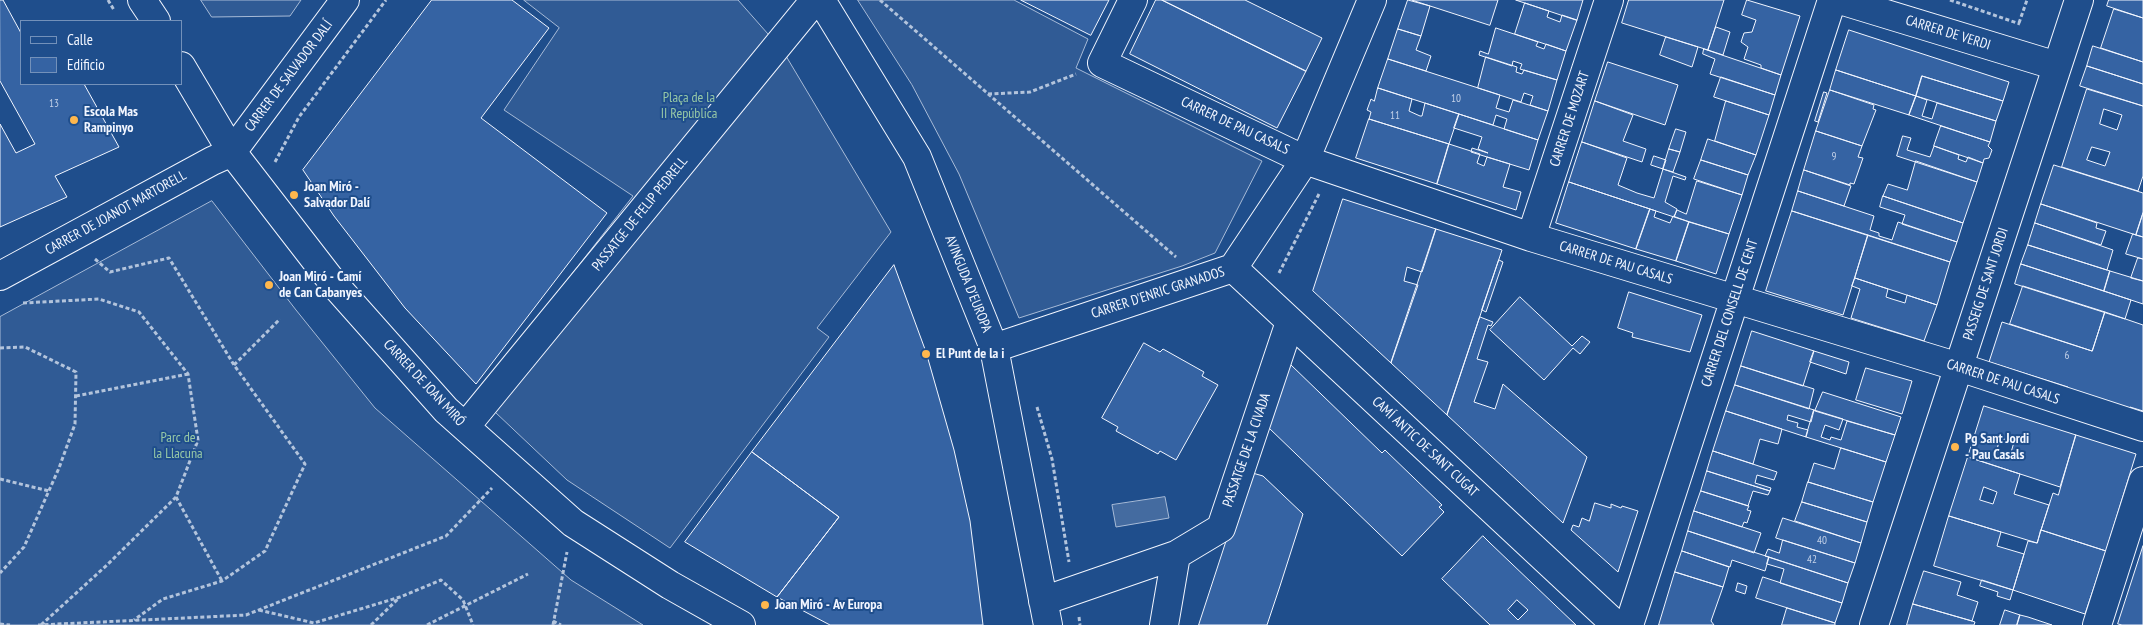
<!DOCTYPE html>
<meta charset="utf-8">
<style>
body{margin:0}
#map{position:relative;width:2143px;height:625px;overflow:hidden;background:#1f4e8c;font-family:"PT Sans Narrow",sans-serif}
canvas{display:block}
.legend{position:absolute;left:20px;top:20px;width:162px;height:65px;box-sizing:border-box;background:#1f4e8c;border:1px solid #7391ba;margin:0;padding:6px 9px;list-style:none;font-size:15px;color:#f2f6ff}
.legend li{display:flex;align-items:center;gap:10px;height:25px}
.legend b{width:25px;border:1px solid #7391ba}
</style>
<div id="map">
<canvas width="2143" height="625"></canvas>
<ul class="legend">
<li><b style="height:6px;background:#1f4e8c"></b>Calle</li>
<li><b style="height:14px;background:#3563a3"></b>Edificio</li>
</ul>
</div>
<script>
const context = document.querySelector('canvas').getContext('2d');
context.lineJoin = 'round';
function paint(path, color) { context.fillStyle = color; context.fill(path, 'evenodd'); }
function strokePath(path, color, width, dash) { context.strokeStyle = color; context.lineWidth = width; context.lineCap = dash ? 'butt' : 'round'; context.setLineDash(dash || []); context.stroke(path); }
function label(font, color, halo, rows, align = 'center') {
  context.font = font + ' "PT Sans Narrow",sans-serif'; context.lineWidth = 4; context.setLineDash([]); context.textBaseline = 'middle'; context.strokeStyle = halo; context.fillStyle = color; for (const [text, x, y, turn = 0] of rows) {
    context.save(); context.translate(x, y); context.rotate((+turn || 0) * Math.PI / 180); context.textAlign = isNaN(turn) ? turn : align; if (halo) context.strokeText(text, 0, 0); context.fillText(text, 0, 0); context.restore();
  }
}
const built = new Path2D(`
 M 201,0 L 301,0 L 290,16 L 212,17 Z
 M 524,0 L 738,0 L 783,51 L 891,232 L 817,328 L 829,337 L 670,548 L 567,480 L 477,395 L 633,196 L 504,110 L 559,28 Z
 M 858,0 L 1014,0 L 1088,39 L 1076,68 L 1262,161 L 1215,253 L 1182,266 L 1019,318 L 959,174 L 912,85 Z
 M 212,201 L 296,310 L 375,408 L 571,580 L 643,625 L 0,625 L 0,317 Z`);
const water = new Path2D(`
 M 1165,497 L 1169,518 L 1116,527 L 1112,505 Z`);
const building = new Path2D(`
 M 0,0 L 3,0 L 21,33 L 21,84 L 84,84 L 119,147 L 55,176 L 67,197 L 0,227 L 0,124 L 16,153 L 35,144 L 0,81 Z
 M 432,0 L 512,0 L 549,28 L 481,118 L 607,213 L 476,384 L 405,308 L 334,216 L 303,170 Z
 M 1021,0 L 1109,0 L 1091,35 Z
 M 1156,0 L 1162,0 L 1306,71 L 1277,128 L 1130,54 Z
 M 1162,0 L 1245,0 L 1322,38 L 1306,71 Z
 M 1408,0 L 1430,6 L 1421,36 L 1398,29 Z
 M 1412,0 L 1498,0 L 1490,25 Z
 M 1516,0 L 1583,0 L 1577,20 Z
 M 1629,0 L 1724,0 L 1708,50 L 1622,23 Z
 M 1747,0 L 1800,16 L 1781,75 L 1761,68 L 1761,65 L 1744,59 L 1748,47 L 1741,42 L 1744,33 L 1752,32 L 1756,20 L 1742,15 Z
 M 2109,0 L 2143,0 L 2143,18 L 2107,6 Z
 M 1525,3 L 1549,11 L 1547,17 L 1560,22 L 1562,15 L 1577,20 L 1566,51 L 1515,34 Z
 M 2114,9 L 2143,18 L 2143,62 L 2101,48 Z
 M 1716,27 L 1730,32 L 1723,55 L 1708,50 Z
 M 1496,28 L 1538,42 L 1536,46 L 1544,49 L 1546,44 L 1566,51 L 1557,80 L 1520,69 L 1522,64 L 1513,61 L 1512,66 L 1479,55 L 1480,51 L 1488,54 Z
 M 1398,29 L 1421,36 L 1416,50 L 1431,56 L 1426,71 L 1388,59 Z
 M 1849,30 L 2009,82 L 2003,101 L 1922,76 L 1916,96 L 1836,70 Z
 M 1666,37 L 1698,47 L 1692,67 L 1660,55 Z
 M 2093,46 L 2143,62 L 2143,84 L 2087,66 Z
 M 1704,49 L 1781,75 L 1775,95 L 1710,74 L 1715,59 L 1703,54 Z
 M 1486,57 L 1517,67 L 1516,72 L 1522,74 L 1524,70 L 1557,80 L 1548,111 L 1530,105 L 1533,96 L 1524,93 L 1521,102 L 1478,88 Z
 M 1388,59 L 1500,95 L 1496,108 L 1509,112 L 1513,100 L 1548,111 L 1538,140 L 1504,129 L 1507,119 L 1496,115 L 1493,125 L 1378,88 Z
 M 1608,62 L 1678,85 L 1665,125 L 1595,101 Z
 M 2087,66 L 2143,84 L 2143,106 L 2080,86 Z
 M 1836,70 L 1916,96 L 1909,115 L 1830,90 Z
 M 1922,76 L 2003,101 L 1996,121 L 1916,96 Z
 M 1721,77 L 1775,95 L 1769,115 L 1714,97 Z
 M 1378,88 L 1412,99 L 1409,111 L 1420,116 L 1422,116 L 1425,103 L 1459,114 L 1449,144 L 1369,119 L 1371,112 L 1367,110 L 1371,99 L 1374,101 Z
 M 2087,89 L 2143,106 L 2143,176 L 2138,191 L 2062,167 ZM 2104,109 L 2122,115 L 2117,130 L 2100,124 ZM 2092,147 L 2110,152 L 2105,166 L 2087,160 Z
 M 1830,90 L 1874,105 L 1873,109 L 1876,110 L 1862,146 L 1816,131 Z
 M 1824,92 L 1827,93 L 1818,122 L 1815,121 Z
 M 1916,96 L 1927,100 L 1922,116 L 1932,119 L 1937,103 L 1996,121 L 1990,142 L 1909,115 Z
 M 1595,101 L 1633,115 L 1623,141 L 1646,149 L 1642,162 L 1582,142 Z
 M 1726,101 L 1769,115 L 1756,155 L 1715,141 Z
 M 1459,114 L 1538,140 L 1529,170 L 1471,152 L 1472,148 L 1488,153 L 1478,149 L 1482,137 L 1454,128 Z
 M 1369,119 L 1449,144 L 1437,184 L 1356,158 Z
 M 1941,126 L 1990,142 L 1988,146 L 1992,150 L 1989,158 L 1984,159 L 1983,163 L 1934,146 Z
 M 1676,129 L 1686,132 L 1680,152 L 1669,149 Z
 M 1816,131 L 1862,146 L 1858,157 L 1863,158 L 1854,184 L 1850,183 L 1850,185 L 1804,170 Z
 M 1903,136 L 1911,138 L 1907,150 L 1930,157 L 1934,146 L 1959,155 L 1958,159 L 1966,162 L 1968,157 L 1983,163 L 1977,182 L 1897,156 Z
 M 1708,139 L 1756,155 L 1748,175 L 1701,160 Z
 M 1582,142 L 1627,158 L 1618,185 L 1637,193 L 1654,198 L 1663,169 L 1686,177 L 1685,180 L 1673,176 L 1665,202 L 1677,209 L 1674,217 L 1569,182 Z
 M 1449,144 L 1480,154 L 1477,163 L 1484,166 L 1487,157 L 1510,164 L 1503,187 L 1521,192 L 1516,210 L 1437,184 Z
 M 1669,149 L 1680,152 L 1673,172 L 1663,169 Z
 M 1654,156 L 1666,160 L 1663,169 L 1651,165 Z
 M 1701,160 L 1748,175 L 1742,195 L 1694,179 Z
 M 1916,161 L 1977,182 L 1963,223 L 1883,196 L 1888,184 L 1907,190 Z
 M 2054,165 L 2143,193 L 2143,213 L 2136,235 L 2041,204 Z
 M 1804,170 L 1851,186 L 1844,206 L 1798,191 Z
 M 1697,181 L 1742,195 L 1729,234 L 1674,217 L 1677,210 L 1686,214 Z
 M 1569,182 L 1650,209 L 1636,249 L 1556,223 Z
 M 1798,191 L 1874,216 L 1870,230 L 1879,233 L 1879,236 L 1892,240 L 1898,222 L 1957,242 L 1950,262 L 1792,211 Z
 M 1883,196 L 1963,223 L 1957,242 L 1902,224 L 1905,215 L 1880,207 Z
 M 1343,199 L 1436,229 L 1422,272 L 1407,267 L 1404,281 L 1418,285 L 1391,363 L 1313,291 Z
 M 2041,204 L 2097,223 L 2096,228 L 2106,231 L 2101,245 L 2035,223 Z
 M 1650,209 L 1656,211 L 1654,217 L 1670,223 L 1673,216 L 1689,222 L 1676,261 L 1636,249 Z
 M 1792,211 L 1868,235 L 1843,315 L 1766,291 Z
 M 2143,213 L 2143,237 L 2136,235 Z
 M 1689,222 L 1729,234 L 1716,274 L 1676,261 Z
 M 2035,223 L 2113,250 L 2107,270 L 2028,245 Z
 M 1436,229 L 1502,250 L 1447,415 L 1391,363 Z
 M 2133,234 L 2143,237 L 2143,259 L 2126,254 Z
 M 1868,235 L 1950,262 L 1937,305 L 1855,278 Z
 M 2028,245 L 2110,271 L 2104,291 L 2021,264 Z
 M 2138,258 L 2143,259 L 2143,281 L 2131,278 Z
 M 1499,260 L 1503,262 L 1486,312 L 1482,310 Z
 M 2021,264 L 2131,300 L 2125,319 L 2015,284 Z
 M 894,265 L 926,352 L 954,450 L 970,521 L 983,625 L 830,625 L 777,597 L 839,517 L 752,452 Z
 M 2110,271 L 2143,281 L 2143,304 L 2104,291 Z
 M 1855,278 L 1888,289 L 1886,297 L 1892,299 L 1905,303 L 1907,295 L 1937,305 L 1924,341 L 1851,318 L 1860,289 L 1852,286 Z
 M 2023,286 L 2105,312 L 2092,351 L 2010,324 Z
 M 1629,292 L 1702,315 L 1690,352 L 1632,337 L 1633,333 L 1618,328 Z
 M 1520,297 L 1572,346 L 1582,336 L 1590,342 L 1580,354 L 1573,348 L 1544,380 L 1490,330 Z
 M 2105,312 L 2143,325 L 2143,411 L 2130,407 L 2129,411 L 2067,392 L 2068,387 L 1989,362 L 2002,322 L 2092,351 Z
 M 1480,317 L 1493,322 L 1491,326 L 1488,325 L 1477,359 L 1488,362 L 1474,402 L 1495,409 L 1503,384 L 1587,457 L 1563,523 L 1447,415 Z
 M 1752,331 L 1814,351 L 1803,386 L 1741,366 Z
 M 1144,343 L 1160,352 L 1163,349 L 1204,372 L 1202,376 L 1218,385 L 1176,460 L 1160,451 L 1158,454 L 1116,431 L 1118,427 L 1102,418 Z
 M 1814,351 L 1849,362 L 1846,374 L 1810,362 Z
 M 1290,364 L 1382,453 L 1385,450 L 1442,505 L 1439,507 L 1444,512 L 1402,556 L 1269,428 Z
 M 1741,366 L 1814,389 L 1809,409 L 1735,385 Z
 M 1866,368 L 1912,381 L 1902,414 L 1856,400 Z
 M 1735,385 L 1814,410 L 1811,422 L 1788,415 L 1787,420 L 1798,423 L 1797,427 L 1808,430 L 1806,437 L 1726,411 Z
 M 1823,392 L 1901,417 L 1895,435 L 1815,411 Z
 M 1984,406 L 2076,435 L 2060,487 L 1968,457 ZM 2000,438 L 2014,442 L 2010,456 L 1997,452 Z
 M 1814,410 L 1843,419 L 1839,430 L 1825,425 L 1821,437 L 1830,440 L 1831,437 L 1841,440 L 1847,421 L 1895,435 L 1886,462 L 1806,437 Z
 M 1726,411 L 1782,429 L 1778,444 L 1760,439 L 1753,464 L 1713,451 Z
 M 2076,435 L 2136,454 L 2106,551 L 2041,530 L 2053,493 L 2058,495 Z
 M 1841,448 L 1886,462 L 1873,502 L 1808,482 L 1814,463 L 1834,469 Z
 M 1713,451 L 1777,472 L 1774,480 L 1757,475 L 1755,483 L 1771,488 L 1770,491 L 1707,471 Z
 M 752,452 L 839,517 L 777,597 L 685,542 Z
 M 1968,457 L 2020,474 L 2014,494 L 2049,505 L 2037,543 L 1949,516 ZM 1984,487 L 1997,492 L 1993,504 L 1980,500 Z
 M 1707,471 L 1754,486 L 1770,491 L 1768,495 L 1753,491 L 1748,506 L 1701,491 Z
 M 1249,472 L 1263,476 L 1303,514 L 1280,586 L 1267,625 L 1199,625 Z
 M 1808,482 L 1873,502 L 1867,522 L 1802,502 Z
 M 1701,491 L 1749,506 L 1747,510 L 1751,511 L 1747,523 L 1744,522 L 1742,527 L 1694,511 Z
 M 1802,502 L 1867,522 L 1861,543 L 1795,521 Z
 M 1595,503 L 1611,508 L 1611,504 L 1621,508 L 1622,506 L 1638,511 L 1618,572 L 1571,530 L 1573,525 L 1579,527 L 1582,518 L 1589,521 Z
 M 1694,511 L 1761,533 L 1754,553 L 1688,531 Z
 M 1949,516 L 2001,532 L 1997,546 L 2024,554 L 2013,590 L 1934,566 Z
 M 1783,518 L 1861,543 L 1855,563 L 1776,538 Z
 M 2041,530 L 2106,551 L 2085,614 L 2013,590 L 2028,541 L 2037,543 Z
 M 1688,531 L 1769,557 L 1765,571 L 1732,560 L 1730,567 L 1682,551 Z
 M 1483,536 L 1490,543 L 1576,625 L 1490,625 L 1442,579 ZM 1517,600 L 1528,610 L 1518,620 L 1508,610 Z
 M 1783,540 L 1855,563 L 1848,583 L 1765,556 L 1768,549 L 1779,553 Z
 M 2143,546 L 2143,625 L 2122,625 L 2118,624 Z
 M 1682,551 L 1729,567 L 1723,587 L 1675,572 Z
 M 1769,557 L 1848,583 L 1842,603 L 1780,583 L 1784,569 L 1767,564 Z
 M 1924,571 L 1961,582 L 1957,595 L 1978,602 L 1972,621 L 1913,604 Z
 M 1675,572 L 1723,587 L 1711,621 L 1714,625 L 1659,625 Z
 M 1763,577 L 1842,603 L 1835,623 L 1756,598 Z
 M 1982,580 L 2013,590 L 2010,600 L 1997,596 L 1998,592 L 1980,586 Z
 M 1738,583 L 1747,586 L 1745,594 L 1736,591 Z
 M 1913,604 L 1972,621 L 1975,622 L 1974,625 L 1907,625 Z
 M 1787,608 L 1835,623 L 1835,625 L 1782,625 Z
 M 2005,610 L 2020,615 L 2017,625 L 2000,625 Z
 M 2020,615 L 2028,617 L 2052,625 L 2017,625 Z`);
const path = new Path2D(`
 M 108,0 L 114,10
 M 880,0 L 1176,257
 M 1950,0 L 2020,24
 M 2019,23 L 2027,0
 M 988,94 L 1030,92 L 1076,74
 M 275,162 L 299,117 L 386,0
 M 95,259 L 110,272 L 169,258 L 234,365 L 305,464 L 265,551 L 222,581 L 163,599 L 134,620
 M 1279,273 L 1319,194
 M 23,303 L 99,299 L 139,312 L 188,374 L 198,440 L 176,497 L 107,565 L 41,625
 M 0,348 L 25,347 L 76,372 L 75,424 L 59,468 L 24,547 L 0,573
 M 234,365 L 280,319
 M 76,396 L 188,374
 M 1037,407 L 1052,459 L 1069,562
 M 0,479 L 49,491
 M 176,497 L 222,581
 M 259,610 L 314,623 L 400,597 L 441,580 L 463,600 L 473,625
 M 1079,617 L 1080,625
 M 553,621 L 561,625
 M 0,624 L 10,625
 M 38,625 L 246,615 L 446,536 L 492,488
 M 371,625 L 399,598
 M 427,625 L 528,574
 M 553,625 L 567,552`);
const minor = new Path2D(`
 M 142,0 L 156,21
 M 821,0 L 917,157 L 994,348 L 1048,625
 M 1133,0 L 1102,63 L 1305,160 L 1531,237 L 1959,367 L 2143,427
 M 1840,0 L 2057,66
 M 181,66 L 232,152 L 334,284 L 446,410 L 573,523 L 670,585 L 741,625
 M 1531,237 L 1609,0
 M 1233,268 L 1616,625
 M 0,276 L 212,161 L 232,152 L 345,0
 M 994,348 L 1233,268 L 1305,160 L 1372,0
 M 465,427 L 815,0
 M 1043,601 L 1176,555 L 1221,528 L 1290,322
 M 1164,625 L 1176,555
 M 1629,625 L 1832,0
 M 1874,625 L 2079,0
 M 2097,625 L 2143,481`);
const markers = [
 [74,120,5,"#ffb74d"],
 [294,195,5,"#ffb74d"],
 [269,285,5,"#ffb74d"],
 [926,354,5,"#ffb74d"],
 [1955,447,5,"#ffb74d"],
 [765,605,5,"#ffb74d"]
];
const numberNames = [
 ["10",1456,99],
 ["13",54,104],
 ["11",1395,116],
 ["9",1834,157],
 ["6",2067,356],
 ["40",1822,541],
 ["42",1812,560]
];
const streetNames = [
 ["CARRER DE VERDI",1948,33,17],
 ["CARRER DE SALVADOR DALÍ",289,76,-53],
 ["CARRER DE MOZART",1570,119,-72],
 ["CARRER DE PAU CASALS",1235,126,25],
 ["CARRER DE JOANOT MARTORELL",116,213,-29],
 ["PASSATGE DE FELIP PEDRELL",640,214,-51],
 ["CARRER DE PAU CASALS",1616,263,17],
 ["AVINGUDA D'EUROPA",968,284,68],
 ["PASSEIG DE SANT JORDI",1986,284,-72],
 ["CARRER D'ENRIC GRANADOS",1158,293,-18],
 ["CARRER DEL CONSELL DE CENT",1730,313,-72],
 ["CARRER DE PAU CASALS",2003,382,18],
 ["CARRER DE JOAN MIRÓ",424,383,47],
 ["CAMÍ ANTIC DE SANT CUGAT",1425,447,43],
 ["PASSATGE DE LA CIVADA",1247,450,-71]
];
const parkNames = [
 ["Plaça de la",689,98],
 ["II República",689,114],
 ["Parc de",178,438],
 ["la Llacuna",178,454]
];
const poiNames = [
 ["Escola Mas",84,112],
 ["Rampinyo",84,128],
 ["Joan Miró -",304,187],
 ["Salvador Dalí",304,203],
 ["Joan Miró - Camí",279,277],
 ["de Can Cabanyes",279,293],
 ["El Punt de la i",936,354],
 ["Pg Sant Jordi",1965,439],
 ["- Pau Casals",1965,455],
 ["Joan Miró - Av Europa",775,605]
];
paint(built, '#305b95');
strokePath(built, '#a8bbd7', 1);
paint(water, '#446ba0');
strokePath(water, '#a8bbd7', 1);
paint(building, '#3563a3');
strokePath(building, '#f2f6ff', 1);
strokePath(minor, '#f2f6ff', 30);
strokePath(path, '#b3c4dc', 3, [4, 2.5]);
strokePath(minor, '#1f4e8c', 28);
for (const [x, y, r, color] of markers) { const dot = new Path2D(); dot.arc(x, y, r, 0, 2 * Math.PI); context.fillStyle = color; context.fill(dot); strokePath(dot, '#1f4e8c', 2); }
label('11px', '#c3d1e8', null, numberNames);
label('14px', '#f2f6ff', '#1f4e8c', streetNames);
label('14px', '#97c8a6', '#1f4e8c', parkNames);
label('bold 14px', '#f2f6ff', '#1f4e8c', poiNames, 'left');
</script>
